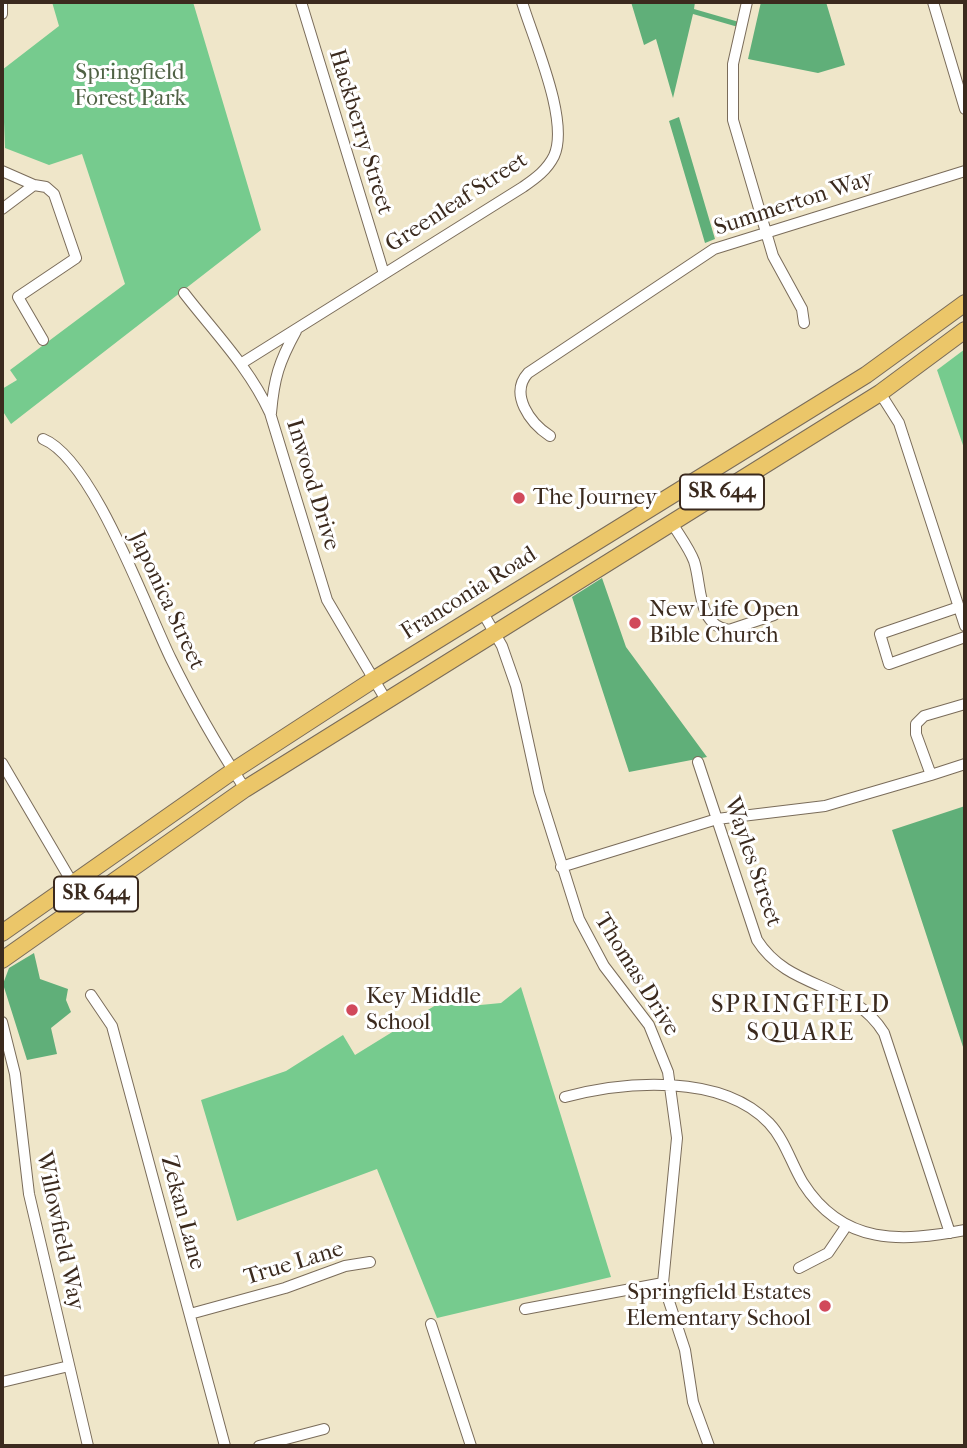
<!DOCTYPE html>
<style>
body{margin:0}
#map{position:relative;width:967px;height:1448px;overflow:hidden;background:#efe6c9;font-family:"IM FELL French Canon",serif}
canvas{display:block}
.frame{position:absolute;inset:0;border:4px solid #3b2a1e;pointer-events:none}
</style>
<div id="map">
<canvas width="967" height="1448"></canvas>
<div class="frame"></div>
</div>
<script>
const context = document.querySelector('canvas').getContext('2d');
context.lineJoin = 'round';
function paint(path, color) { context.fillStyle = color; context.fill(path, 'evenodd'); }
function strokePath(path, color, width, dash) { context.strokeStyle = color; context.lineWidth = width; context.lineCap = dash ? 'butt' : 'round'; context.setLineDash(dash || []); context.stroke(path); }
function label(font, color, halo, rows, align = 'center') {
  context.font = font + ' "IM FELL French Canon",serif'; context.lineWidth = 6; context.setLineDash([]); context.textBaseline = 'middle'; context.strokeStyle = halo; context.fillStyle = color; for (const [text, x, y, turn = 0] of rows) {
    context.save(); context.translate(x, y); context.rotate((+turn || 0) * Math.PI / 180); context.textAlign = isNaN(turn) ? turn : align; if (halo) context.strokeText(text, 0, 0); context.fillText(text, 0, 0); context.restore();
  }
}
const green = new Path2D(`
 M 52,2 L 193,2 L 261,230 L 11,424 L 2,410 L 2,389 L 17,380 L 10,370 L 125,284 L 82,154 L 49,165 L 5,148 L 2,70 L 59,26 Z
 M 965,349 L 965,451 L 937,370 Z
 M 521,987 L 611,1277 L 437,1318 L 377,1169 L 237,1221 L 201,1100 L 286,1071 L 343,1035 L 355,1055 L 457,992 L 470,1006 L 501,1003 Z`);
const forest = new Path2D(`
 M 631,2 L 695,2 L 694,9 L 739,22 L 738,27 L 693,14 L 673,98 L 656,39 L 644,45 Z
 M 761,2 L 826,2 L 845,65 L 818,73 L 748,59 Z
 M 679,117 L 715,239 L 705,243 L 669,121 Z
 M 602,578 L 626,647 L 707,757 L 629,772 L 572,597 Z
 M 965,806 L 965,1053 L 892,830 Z
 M 34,953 L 40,979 L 68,989 L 66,1000 L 71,1012 L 51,1028 L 57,1054 L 27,1060 L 3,984 L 9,968 Z`);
const minor = new Path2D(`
 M 301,2 L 384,274
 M 747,2 L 733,64 L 733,120 L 773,256 L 802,309 L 804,323
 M 933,2 L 965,109
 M 2,14 L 2,2
 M 2,171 L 34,185
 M 2,209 L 34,185 L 46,187 L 54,194 L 76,258 L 18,297 L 43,340
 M 184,293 C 214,332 249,367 270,413 L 327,600 L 386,700
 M 242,363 L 523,187 C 536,178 547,170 554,156 C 570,121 533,39 522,2
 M 880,393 L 899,423 L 965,626
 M 271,413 C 274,378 279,362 296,331
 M 550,436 C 530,423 509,394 528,373 L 714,249 L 965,171
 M 43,439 C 93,459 146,608 171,659 C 193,704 218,747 245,789
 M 672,523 C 679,535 689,548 694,561 C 702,584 696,625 729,630 L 774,615
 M 959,607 L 880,634 L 889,664 L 965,637
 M 483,613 L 502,646 L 516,686 L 539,792 L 579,919 L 604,966 L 649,1025 L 668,1072 L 677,1138 L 663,1283 L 685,1350 L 693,1402 L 709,1446
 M 965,704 L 924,716 L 916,724 L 916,734 L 931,775 L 965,764
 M 698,762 L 757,940 C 790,992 851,980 884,1033 L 950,1233
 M 2,763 L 73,884
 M 561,867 L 717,819 L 825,806 L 931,775
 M 91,995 L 112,1026 L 225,1446
 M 2,1022 L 15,1074 L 29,1194 L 88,1446
 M 565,1097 C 625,1081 721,1073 769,1123 C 785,1140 791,1163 803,1183 C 843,1246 902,1242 965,1230
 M 799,1268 L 828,1253 L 847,1225
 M 525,1309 L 663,1283
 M 190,1314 L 285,1288 L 345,1266 L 370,1262
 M 431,1324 L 471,1446
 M 2,1382 L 69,1366
 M 259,1446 L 324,1429`);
const primary = new Path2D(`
 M 2,933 L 233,771 L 373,680 L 866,375 L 965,303
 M 2,960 L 245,789 L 880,393 L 965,330`);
const markers = [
 [519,498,7,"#d1495b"],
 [635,623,7,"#d1495b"],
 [352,1010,7,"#d1495b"],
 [825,1306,7,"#d1495b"]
];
const shields = [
 [722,492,84],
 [96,894,84]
];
const shieldNames = [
 ["SR 644",722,492],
 ["SR 644",96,894]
];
const parkNames = [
 ["Springfield",130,73],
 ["Forest Park",130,99]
];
const streetNames = [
 ["Hackberry Street",360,132,73],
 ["Greenleaf Street",457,203,-33],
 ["Summerton Way",794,204,-18],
 ["Inwood Drive",312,485,73],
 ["Franconia Road",469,594,-32],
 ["Japonica Street",166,601,65],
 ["Wayles Street",752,862,71],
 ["Thomas Drive",636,975,58],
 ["Zekan Lane",182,1213,75],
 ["Willowfield Way",59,1231,78],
 ["True Lane",294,1264,-17]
];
const poiNames = [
 ["The Journey",533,498],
 ["New Life Open",649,610],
 ["Bible Church",649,636],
 ["Key Middle",366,997],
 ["School",366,1023],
 ["Springfield Estates",811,1293,"right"],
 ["Elementary School",811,1319,"right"]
];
const neighbourhoodNames = [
 ["SPRINGFIELD",801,1006],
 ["SQUARE",801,1034]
];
paint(green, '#76cb8e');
paint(forest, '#60af79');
strokePath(minor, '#7a6c5a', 12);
strokePath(primary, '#7a6c5a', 18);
strokePath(minor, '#fff', 10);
strokePath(primary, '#ebc669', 16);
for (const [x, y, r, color] of markers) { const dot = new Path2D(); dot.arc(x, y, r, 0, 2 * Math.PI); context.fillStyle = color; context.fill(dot); strokePath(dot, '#fff', 2.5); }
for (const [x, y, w] of shields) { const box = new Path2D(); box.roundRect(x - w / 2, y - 17.5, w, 35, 5); context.fillStyle = '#fff'; context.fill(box); strokePath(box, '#3b2a1e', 2); }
label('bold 21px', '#3b2a1e', null, shieldNames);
label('23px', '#506245', '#fff', parkNames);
label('23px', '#3b2a1e', '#fff', streetNames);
label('23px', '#3b2a1e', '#fff', poiNames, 'left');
context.letterSpacing = '2px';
label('24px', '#3b2a1e', '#fff', neighbourhoodNames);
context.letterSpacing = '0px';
</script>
